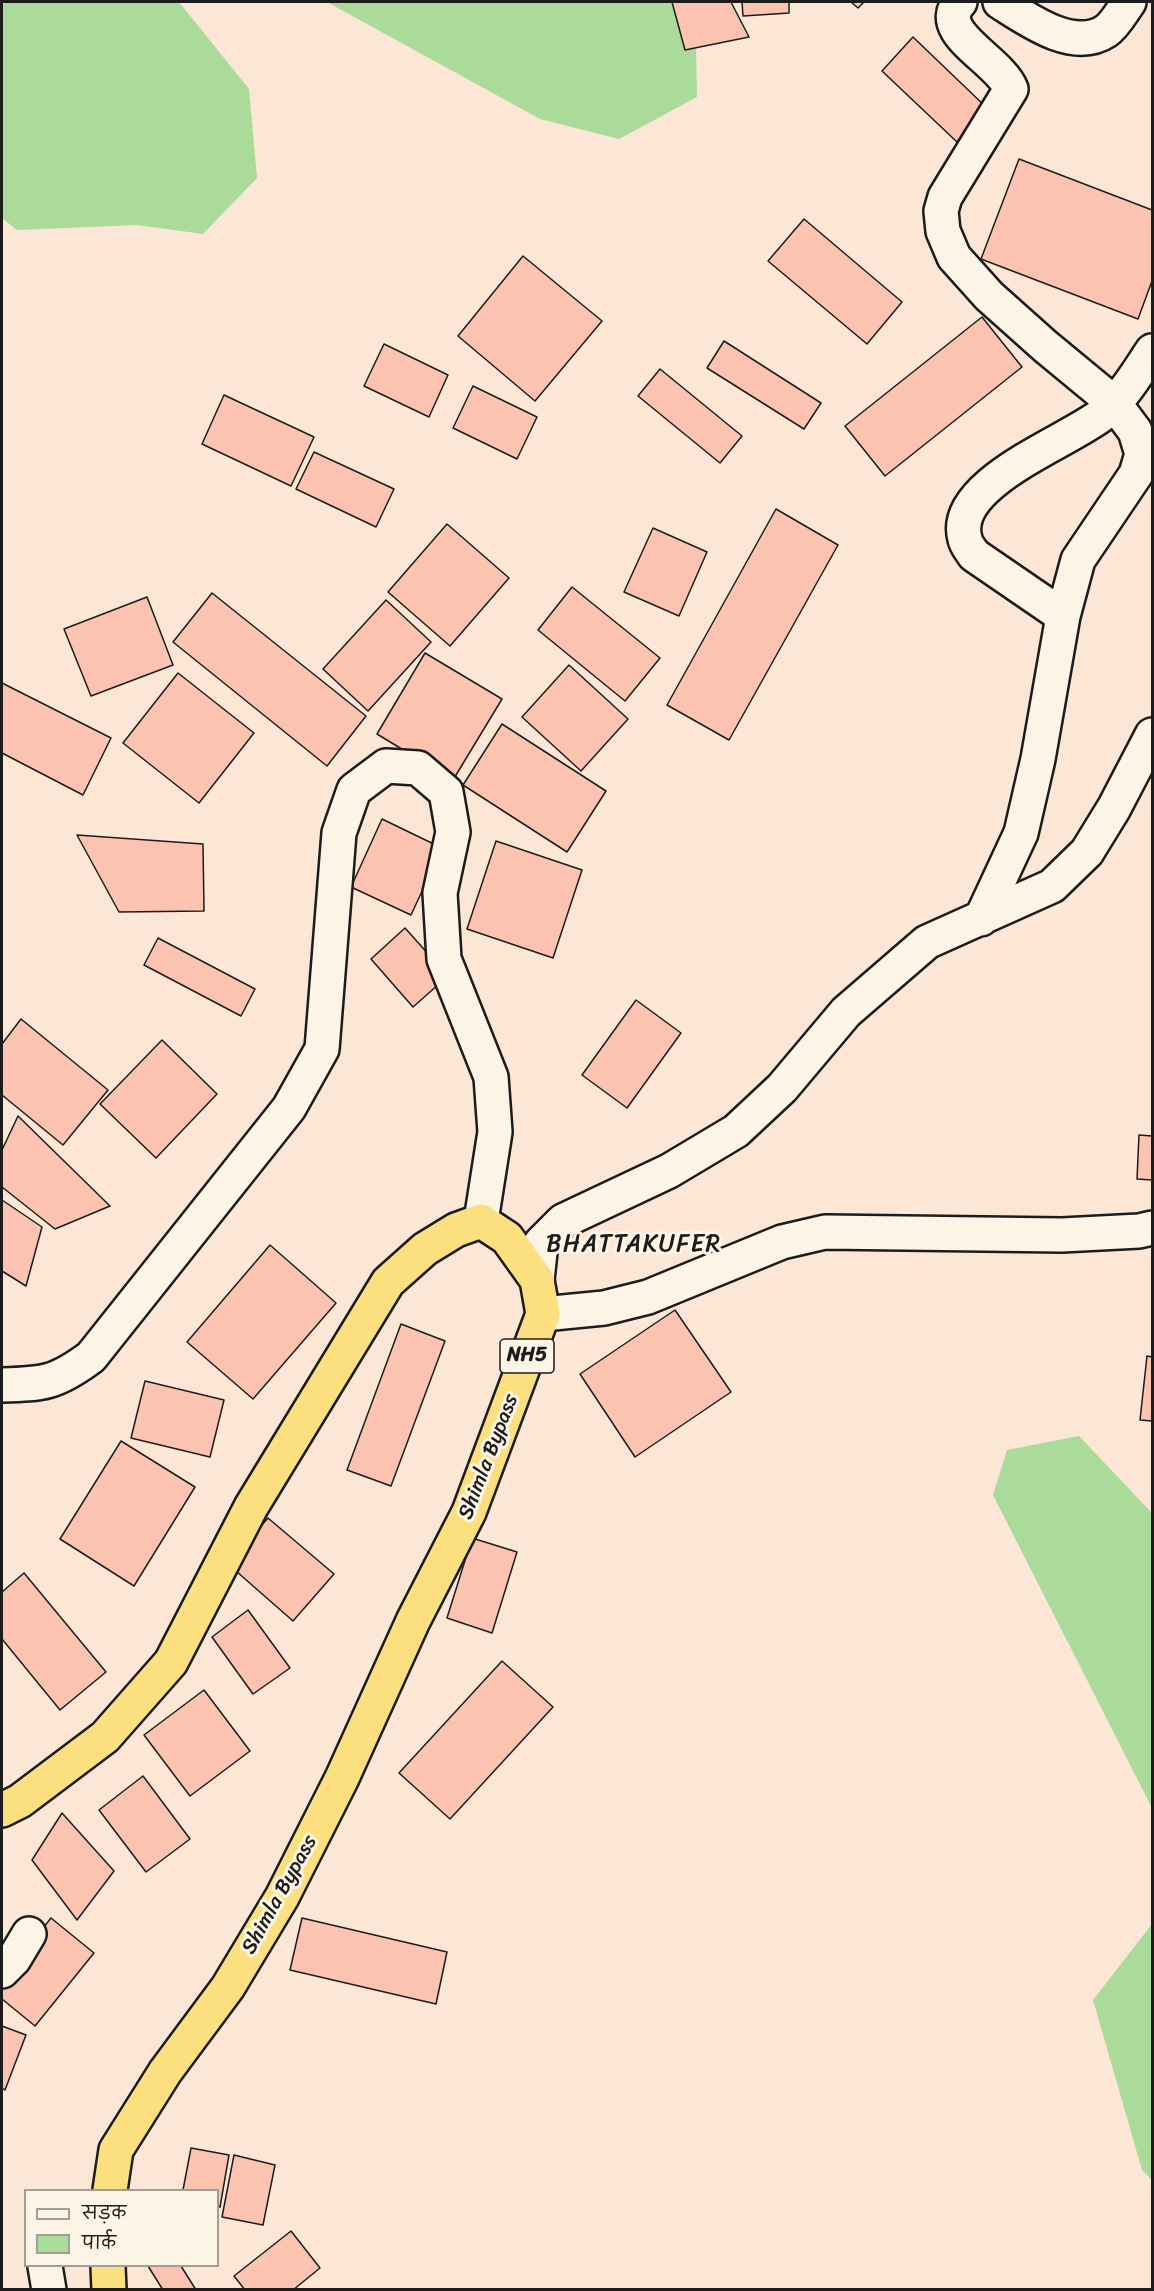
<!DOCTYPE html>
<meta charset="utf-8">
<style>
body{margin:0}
#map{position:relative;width:1154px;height:2291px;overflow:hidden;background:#fce6d5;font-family:Sriracha,"Playpen Sans Deva",sans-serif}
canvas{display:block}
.frame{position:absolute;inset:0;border:3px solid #1c1c1c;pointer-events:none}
.legend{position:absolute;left:24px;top:2189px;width:195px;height:78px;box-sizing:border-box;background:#fcf5e5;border:2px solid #a29e95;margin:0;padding:8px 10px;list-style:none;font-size:18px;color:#1c1c1c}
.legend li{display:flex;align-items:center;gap:12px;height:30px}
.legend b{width:30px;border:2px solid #a29e95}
</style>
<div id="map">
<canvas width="1154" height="2291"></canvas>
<div class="frame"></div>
<ul class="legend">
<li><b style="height:8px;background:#fcf5e5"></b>सड़क</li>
<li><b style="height:16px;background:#abdb9b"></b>पार्क</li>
</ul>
</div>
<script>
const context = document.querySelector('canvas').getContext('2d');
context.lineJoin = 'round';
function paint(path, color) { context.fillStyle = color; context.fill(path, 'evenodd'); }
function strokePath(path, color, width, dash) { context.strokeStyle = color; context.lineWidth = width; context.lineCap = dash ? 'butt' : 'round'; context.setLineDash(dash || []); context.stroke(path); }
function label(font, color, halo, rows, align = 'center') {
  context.font = font + ' Sriracha,sans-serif'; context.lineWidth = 6; context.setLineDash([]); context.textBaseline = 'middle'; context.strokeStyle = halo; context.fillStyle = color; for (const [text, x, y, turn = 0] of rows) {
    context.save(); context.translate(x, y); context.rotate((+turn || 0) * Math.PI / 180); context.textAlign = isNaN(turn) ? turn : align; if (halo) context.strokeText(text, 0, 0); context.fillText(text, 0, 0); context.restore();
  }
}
const green = new Path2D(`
 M 2,2 L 179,2 L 249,89 L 257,178 L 203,234 L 137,225 L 17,230 L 2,218 Z
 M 327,2 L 695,2 L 697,97 L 619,139 L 540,119 Z
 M 1079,1436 L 1152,1513 L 1152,1808 L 993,1495 L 1007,1450 Z
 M 1152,1924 L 1152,2180 L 1142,2170 L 1093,2000 Z`);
const building = new Path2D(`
 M 672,2 L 731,2 L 749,37 L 685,50 Z
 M 742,2 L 789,2 L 789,13 L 743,16 Z
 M 851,2 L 864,2 L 858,8 Z
 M 913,37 L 988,109 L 957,142 L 882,71 Z
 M 1019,159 L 1152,210 L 1152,281 L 1138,319 L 981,259 Z
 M 804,219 L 902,302 L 867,344 L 768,261 Z
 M 523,256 L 602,321 L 535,401 L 458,336 Z
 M 982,317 L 1022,367 L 885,476 L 845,426 Z
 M 724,341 L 821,403 L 804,429 L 707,368 Z
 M 384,344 L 448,375 L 429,417 L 364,386 Z
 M 660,369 L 742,436 L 720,463 L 638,396 Z
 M 473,386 L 537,417 L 517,459 L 453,428 Z
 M 224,395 L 314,437 L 291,486 L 202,444 Z
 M 314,452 L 394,489 L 376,527 L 296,489 Z
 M 776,509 L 838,545 L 729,740 L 667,705 Z
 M 447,524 L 509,578 L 450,646 L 388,592 Z
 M 653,528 L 707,552 L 679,616 L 624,592 Z
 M 572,587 L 660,658 L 625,701 L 538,630 Z
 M 212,593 L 366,716 L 327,766 L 173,642 Z
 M 147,597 L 173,665 L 91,696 L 64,629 Z
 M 386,600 L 431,642 L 368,711 L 323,669 Z
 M 425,653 L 502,699 L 453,780 L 377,734 Z
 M 569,665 L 628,719 L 581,771 L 522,717 Z
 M 178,673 L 254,733 L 199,803 L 123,743 Z
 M 2,683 L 111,738 L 83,795 L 2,753 Z
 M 502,724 L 606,791 L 567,852 L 463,785 Z
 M 382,819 L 442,848 L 411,915 L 351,887 Z
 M 77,835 L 203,844 L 204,911 L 119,912 Z
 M 496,841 L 582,870 L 553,958 L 467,929 Z
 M 405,928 L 448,976 L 413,1007 L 371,959 Z
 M 158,938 L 255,989 L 241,1016 L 144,965 Z
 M 636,1000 L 681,1033 L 627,1108 L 582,1075 Z
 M 21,1019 L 108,1090 L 63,1145 L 2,1095 L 2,1044 Z
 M 162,1040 L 217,1094 L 156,1158 L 100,1104 Z
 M 18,1116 L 110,1206 L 55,1229 L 2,1187 L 2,1150 Z
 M 1139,1135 L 1152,1136 L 1152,1180 L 1137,1179 Z
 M 2,1200 L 42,1227 L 26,1286 L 2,1271 Z
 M 270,1245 L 336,1303 L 253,1399 L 187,1342 Z
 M 675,1310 L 731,1392 L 635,1457 L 580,1374 Z
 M 401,1324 L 445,1341 L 391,1486 L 347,1470 Z
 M 1147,1356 L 1152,1357 L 1152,1421 L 1140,1420 Z
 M 145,1381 L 224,1400 L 210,1457 L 131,1438 Z
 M 121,1441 L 195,1487 L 134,1586 L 60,1539 Z
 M 268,1518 L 334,1574 L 293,1621 L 228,1564 Z
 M 472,1538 L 517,1552 L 492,1633 L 447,1618 Z
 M 24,1573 L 106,1672 L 60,1710 L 2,1639 L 2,1592 Z
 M 248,1610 L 290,1668 L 253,1694 L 212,1637 Z
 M 502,1661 L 553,1707 L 450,1819 L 399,1773 Z
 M 204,1690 L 250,1751 L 190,1796 L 144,1735 Z
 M 143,1776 L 190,1839 L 146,1872 L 99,1810 Z
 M 62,1813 L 114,1871 L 77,1920 L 32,1860 Z
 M 51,1918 L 94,1953 L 35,2026 L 2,1999 L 2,1980 Z
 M 302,1918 L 447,1952 L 436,2004 L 290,1970 Z
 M 2,2026 L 26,2035 L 5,2090 L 2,2088 Z
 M 191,2148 L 229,2155 L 220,2207 L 218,2206 L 218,2190 L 183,2190 Z
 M 234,2155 L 275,2165 L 263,2225 L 222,2217 Z
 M 291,2231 L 320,2268 L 293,2290 L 245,2290 L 234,2276 Z
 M 148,2266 L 181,2266 L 196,2290 L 163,2290 Z`);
const minor = new Path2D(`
 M 960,2 C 932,32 1000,60 1011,89 L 945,197 L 941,211 L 943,231 L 954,257 L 989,296 L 1045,346 L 1114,403 L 1135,431 L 1142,454 L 1136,474 L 1078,560 L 1063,616 L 1038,759 L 1021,833 L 981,919
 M 1000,2 C 1027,19 1073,53 1106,31 C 1115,25 1123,10 1129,2
 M 1063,616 L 974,555 C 971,550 966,545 965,539 C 949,483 1071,441 1104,413 C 1124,396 1138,372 1152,351
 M 537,1280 L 541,1243 L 563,1221 L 669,1171 L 736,1131 L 782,1088 L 846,1012 L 927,942 L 1052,886 L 1087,852 L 1114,808 L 1152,735
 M 543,1314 L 604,1308 L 648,1297 L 782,1242 L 825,1232 L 1062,1235 L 1139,1231 L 1152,1228
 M 2,1385 C 44,1384 56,1383 91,1357 L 289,1108 L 322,1049 L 339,833 L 354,790 L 386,766 L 418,768 L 446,792 L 453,832 L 440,893 L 444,959 L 491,1077 L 495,1132 L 481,1221
 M 2,1971 L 14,1959 L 29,1934
 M 45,2266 L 49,2290`);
const trunk = new Path2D(`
 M 2,1810 L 20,1801 L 105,1737 L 171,1662 L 251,1507 L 388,1282 L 425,1249 L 456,1230 L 481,1221 L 507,1238 L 537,1280 L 543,1314 L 469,1512 L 413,1621 L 342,1778 L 282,1897 L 228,1987 L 165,2072 L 116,2150 L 110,2190
 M 108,2266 L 109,2290`);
const shields = [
 [527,1356,54]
];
const shieldNames = [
 ["NH5",527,1356]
];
const streetNames = [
 ["Shimla Bypass",489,1457,-69],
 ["Shimla Bypass",280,1895,-61]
];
const quarterNames = [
 ["BHATTAKUFER",634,1245]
];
paint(green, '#abdb9b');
paint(building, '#fcc4b0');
strokePath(building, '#1c1c1c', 1.5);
strokePath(minor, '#1c1c1c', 38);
strokePath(trunk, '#1c1c1c', 38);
strokePath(minor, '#fcf5e5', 33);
strokePath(trunk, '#fce080', 33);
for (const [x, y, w] of shields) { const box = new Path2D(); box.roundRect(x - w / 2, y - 17, w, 34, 4.5); context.fillStyle = '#fcf5e5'; context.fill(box); strokePath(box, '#1c1c1c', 1.5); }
label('bold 20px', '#1c1c1c', null, shieldNames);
label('21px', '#1c1c1c', '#fcf5e5', streetNames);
context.letterSpacing = '1.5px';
label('24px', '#1c1c1c', '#fcf5e5', quarterNames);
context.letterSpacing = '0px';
</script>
